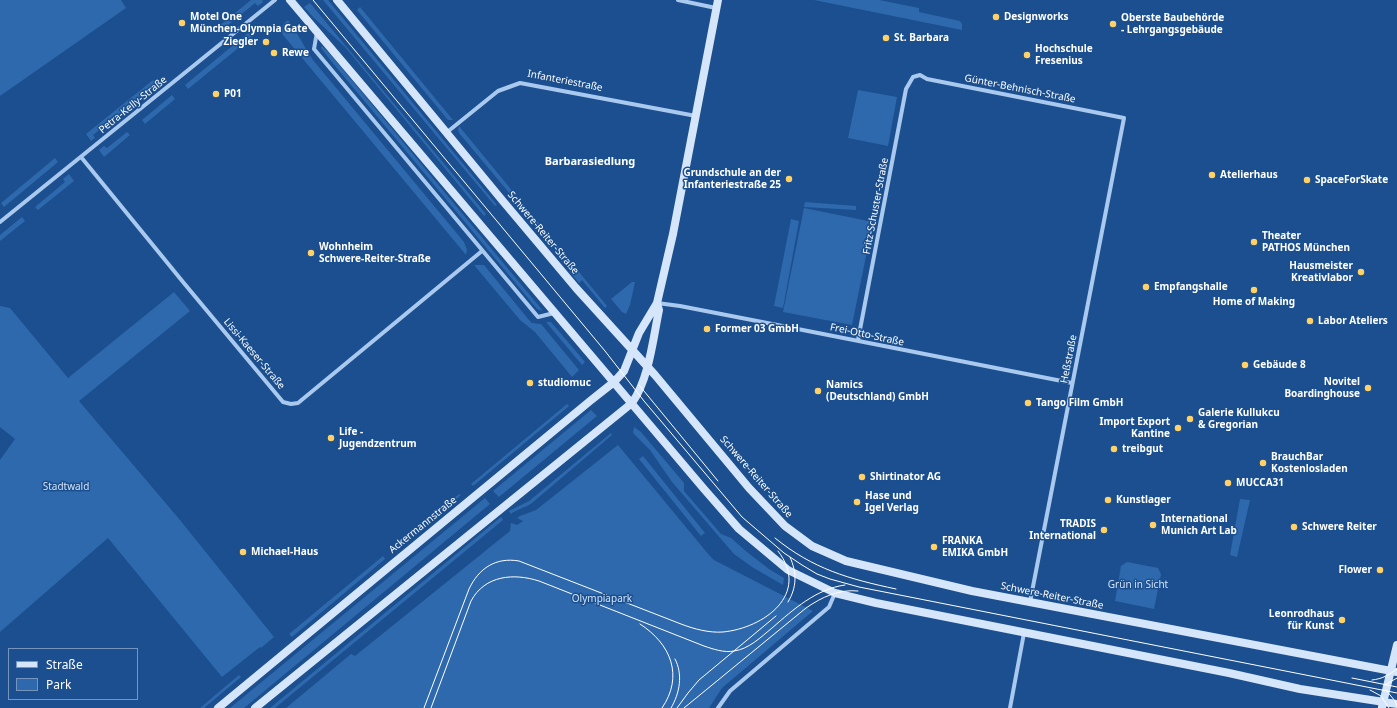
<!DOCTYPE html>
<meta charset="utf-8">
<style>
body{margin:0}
#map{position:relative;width:1397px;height:708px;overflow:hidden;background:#1b4f8f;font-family:"Noto Sans",sans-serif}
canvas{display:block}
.legend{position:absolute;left:8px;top:648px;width:130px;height:52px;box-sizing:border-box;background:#1b4f8f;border:1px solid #7695bc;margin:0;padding:5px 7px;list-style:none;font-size:12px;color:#fff}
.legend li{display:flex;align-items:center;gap:8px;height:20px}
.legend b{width:20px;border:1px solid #7695bc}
</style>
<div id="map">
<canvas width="1397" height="708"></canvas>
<ul class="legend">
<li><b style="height:5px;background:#d6e6fa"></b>Straße</li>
<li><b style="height:11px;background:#2e69ad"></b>Park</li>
</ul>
</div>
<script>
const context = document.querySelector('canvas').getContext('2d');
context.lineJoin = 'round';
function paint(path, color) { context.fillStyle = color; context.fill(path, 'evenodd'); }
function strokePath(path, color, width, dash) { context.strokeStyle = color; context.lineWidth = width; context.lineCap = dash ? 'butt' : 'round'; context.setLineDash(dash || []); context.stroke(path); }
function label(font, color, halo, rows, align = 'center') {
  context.font = font + ' "Noto Sans",sans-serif'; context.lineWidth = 3; context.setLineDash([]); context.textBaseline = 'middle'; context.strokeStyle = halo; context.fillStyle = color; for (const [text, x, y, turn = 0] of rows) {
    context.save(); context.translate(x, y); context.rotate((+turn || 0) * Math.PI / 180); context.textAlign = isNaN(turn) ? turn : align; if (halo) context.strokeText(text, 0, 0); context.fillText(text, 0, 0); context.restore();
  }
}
const green = new Path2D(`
 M 0,0 L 121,0 L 126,8 L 0,96 Z
 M 251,0 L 262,0 L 263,2 L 258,6 L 255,3 L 221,31 L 218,27 Z
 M 323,0 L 328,0 L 497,205 L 495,206 Z
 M 814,0 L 879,0 L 919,8 L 919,12 L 960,21 L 962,24 L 962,30 Z
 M 310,3 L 486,214 L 484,216 L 345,47 L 313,17 L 304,7 Z
 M 360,7 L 453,120 L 448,120 L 357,10 Z
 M 288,20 C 298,33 304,47 313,60 L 464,242 L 467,250 L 466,255 L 283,35 C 281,28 282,25 288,20 Z
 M 254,28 L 258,32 L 188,89 L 185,85 Z
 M 322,46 L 331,55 L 543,311 L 537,309 L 331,61 L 321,48 Z
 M 153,80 L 156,84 L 93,135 L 95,138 L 91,141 L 86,134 Z
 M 858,90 L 897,97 L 888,146 L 848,138 Z
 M 172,95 L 175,99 L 145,124 L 142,120 Z
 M 459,126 L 607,306 L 605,308 L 582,280 L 579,283 L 569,271 L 572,268 L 459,133 L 458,130 Z
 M 127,132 L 130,135 L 104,157 L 99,150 L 104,146 L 107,148 Z
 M 55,158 L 58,162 L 4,207 L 1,203 Z
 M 69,174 L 74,181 L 38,210 L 35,207 L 65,182 L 63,179 Z
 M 805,202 L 856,206 L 856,210 L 804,207 Z
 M 804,208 L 873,222 L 852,325 L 783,312 Z
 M 22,217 L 25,221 L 0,241 L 0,235 Z
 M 791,219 L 799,221 L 783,308 L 774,306 Z
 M 474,265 L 484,265 L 529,320 L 532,323 L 541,324 L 579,370 L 572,377 L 535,332 L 520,320 Z
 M 632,282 L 635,282 L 630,305 L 626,314 L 622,312 L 611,299 Z
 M 174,292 L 190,311 L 79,401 L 180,520 L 274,637 L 261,648 L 260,647 L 222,677 L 108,538 L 0,632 L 0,460 L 15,439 L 0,427 L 0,306 L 10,308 L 68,378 Z
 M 546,322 L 551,322 L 585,362 L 582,365 Z
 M 567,404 L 569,406 L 473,486 L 471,484 Z
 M 591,410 L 597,416 L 499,497 L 493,491 Z
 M 634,427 L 641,432 L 684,483 L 684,491 L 721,534 L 731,538 L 747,552 L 769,569 L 784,578 L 783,585 L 752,567 L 734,554 L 672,482 L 650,450 L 633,433 Z
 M 611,433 L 612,435 L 532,503 C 525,508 517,509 511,514 L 509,511 L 529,501 Z
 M 618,445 L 709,555 L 714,560 L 813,611 L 722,688 L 709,708 L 286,708 L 351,654 L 355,656 L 510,531 L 511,523 L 517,525 L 523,521 L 517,518 L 520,516 L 536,510 Z
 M 643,456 L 705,533 L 701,536 L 639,459 Z
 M 459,494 L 461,495 L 394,551 L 391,551 Z
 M 485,498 L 490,504 L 244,708 L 230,708 Z
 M 1240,499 L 1250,500 L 1237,557 L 1230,555 Z
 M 501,517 L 503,520 L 275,708 L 270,708 Z
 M 383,556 L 385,559 L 292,637 L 289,634 Z
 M 1127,562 L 1158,568 L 1161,574 L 1154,609 L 1115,601 L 1121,566 Z
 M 239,675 L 241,677 L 204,708 L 200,708 Z`);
const street = new Path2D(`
 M 678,0 L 716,8
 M 317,32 L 314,49 L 538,317 L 554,313
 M 446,133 L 498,91 L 520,83 L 696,116
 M 81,157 L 183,282 L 283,402 L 291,404 L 298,403 L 482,251
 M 0,222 L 275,0
 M 657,303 L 680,306 L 757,321 L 1072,383
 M 858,340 L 906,89 L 913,77 L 920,75 L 927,79 L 1124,118 L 1030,602
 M 718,708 L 730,691 L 829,607 L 835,593
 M 1010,708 L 1024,633`);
const secondary = new Path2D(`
 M 290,0 L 704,489 L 739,529 L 788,570 L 835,593 L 876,603 L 1229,673 L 1300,689 L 1397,704
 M 337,0 L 502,200 L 576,288 L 655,375 L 749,488 L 785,526 L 812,546 L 846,561 L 972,591 L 1397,672
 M 1382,707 L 1397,645
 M 218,708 L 590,401 L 614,382 L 624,371 L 639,333 L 657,303 L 673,234 L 718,0
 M 255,708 L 632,403 C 649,379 653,339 659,310 L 657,303`);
const tram = new Path2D(`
 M 313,0 L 605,351 L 644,401 L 742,517 L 784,553 L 802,565 L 817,574 L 830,579 L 859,587 L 1397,693
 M 639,385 L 718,481
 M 775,538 C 813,569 849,579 896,589
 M 788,602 C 797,587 797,573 790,557
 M 640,624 C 671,644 684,676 662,708
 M 1352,678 L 1397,687
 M 1372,680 C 1382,679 1389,675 1397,669
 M 1385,685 L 1397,678
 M 1370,690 L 1381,696 L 1389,708
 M 1386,690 L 1395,701 L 1397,706
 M 424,708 L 469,589 C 479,568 496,557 519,561 L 681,624 C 694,629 709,633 723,632 C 764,628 811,594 778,551
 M 431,708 L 471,601 C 485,575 514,573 539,581 L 704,646 C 713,649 724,653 734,651 C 749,649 761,637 772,628 C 794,609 816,589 845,585
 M 671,708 C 680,693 683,674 675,659
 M 677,708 L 688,693 L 699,680 L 776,616
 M 684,708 L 806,608 C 822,597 839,589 858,591`);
const markers = [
 [996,17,4,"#ffd166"],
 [182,23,4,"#ffd166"],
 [1113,24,4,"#ffd166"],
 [886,38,4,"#ffd166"],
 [266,42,4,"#ffd166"],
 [274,53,4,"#ffd166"],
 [1027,55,4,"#ffd166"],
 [216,94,4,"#ffd166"],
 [1212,175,4,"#ffd166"],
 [789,179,4,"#ffd166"],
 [1307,180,4,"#ffd166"],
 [1254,242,4,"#ffd166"],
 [311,253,4,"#ffd166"],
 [1361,272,4,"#ffd166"],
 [1146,287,4,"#ffd166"],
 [1254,290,4,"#ffd166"],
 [1310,321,4,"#ffd166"],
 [707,329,4,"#ffd166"],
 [1245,365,4,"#ffd166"],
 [530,383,4,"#ffd166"],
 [1368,388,4,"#ffd166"],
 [818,391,4,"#ffd166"],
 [1028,403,4,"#ffd166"],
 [1190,419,4,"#ffd166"],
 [1178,428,4,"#ffd166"],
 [331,438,4,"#ffd166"],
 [1114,449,4,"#ffd166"],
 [1263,463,4,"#ffd166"],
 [862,477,4,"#ffd166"],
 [1228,483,4,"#ffd166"],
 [1108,500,4,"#ffd166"],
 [857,502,4,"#ffd166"],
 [1153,525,4,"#ffd166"],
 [1294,527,4,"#ffd166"],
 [1104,530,4,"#ffd166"],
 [934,547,4,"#ffd166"],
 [243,552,4,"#ffd166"],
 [1380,570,4,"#ffd166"],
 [1342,620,4,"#ffd166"]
];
const poiNames = [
 ["Motel One",190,17],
 ["München-Olympia Gate",190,29],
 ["Designworks",1004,17],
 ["Oberste Baubehörde",1121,18],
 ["- Lehrgangsgebäude",1121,30],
 ["St. Barbara",894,38],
 ["Ziegler",258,42,"right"],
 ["Hochschule",1035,49],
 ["Fresenius",1035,61],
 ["Rewe",282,53],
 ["P01",224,94],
 ["Grundschule an der",781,173,"right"],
 ["Infanteriestraße 25",781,185,"right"],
 ["Atelierhaus",1220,175],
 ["SpaceForSkate",1315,180],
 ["Theater",1262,236],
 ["PATHOS München",1262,248],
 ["Wohnheim",319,247],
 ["Schwere-Reiter-Straße",319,259],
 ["Hausmeister",1353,266,"right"],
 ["Kreativlabor",1353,278,"right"],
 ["Empfangshalle",1154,287],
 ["Home of Making",1254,302,"center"],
 ["Labor Ateliers",1318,321],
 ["Former 03 GmbH",715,329],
 ["Gebäude 8",1253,365],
 ["Novitel",1360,382,"right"],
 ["Boardinghouse",1360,394,"right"],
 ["studiomuc",538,383],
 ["Namics",826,385],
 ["(Deutschland) GmbH",826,397],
 ["Tango Film GmbH",1036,403],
 ["Galerie Kullukcu",1198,413],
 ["& Gregorian",1198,425],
 ["Import Export",1170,422,"right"],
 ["Kantine",1170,434,"right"],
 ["Life -",339,432],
 ["Jugendzentrum",339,444],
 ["treibgut",1122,449],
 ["BrauchBar",1271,457],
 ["Kostenlosladen",1271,469],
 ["Shirtinator AG",870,477],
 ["MUCCA31",1236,483],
 ["Hase und",865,496],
 ["Igel Verlag",865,508],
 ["Kunstlager",1116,500],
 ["International",1161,519],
 ["Munich Art Lab",1161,531],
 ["TRADIS",1096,524,"right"],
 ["International",1096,536,"right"],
 ["Schwere Reiter",1302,527],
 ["FRANKA",942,541],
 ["EMIKA GmbH",942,553],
 ["Michael-Haus",251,552],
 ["Flower",1372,570,"right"],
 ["Leonrodhaus",1334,614,"right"],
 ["für Kunst",1334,626,"right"]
];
const streetNames = [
 ["Infanteriestraße",565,81,11],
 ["Günter-Behnisch-Straße",1020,89,11],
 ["Petra-Kelly-Straße",133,105,-39],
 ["Fritz-Schuster-Straße",876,206,-79],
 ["Schwere-Reiter-Straße",543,233,50],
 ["Frei-Otto-Straße",867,335,12],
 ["Lissi-Kaeser-Straße",254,354,50],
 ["Heßstraße",1069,359,-79],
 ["Schwere-Reiter-Straße",756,477,49],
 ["Ackermannstraße",423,525,-39],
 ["Schwere-Reiter-Straße",1052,596,11]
];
const parkNames = [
 ["Stadtwald",66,487],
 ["Grün in Sicht",1138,585],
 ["Olympiapark",602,599]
];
const neighbourhoodNames = [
 ["Barbarasiedlung",590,162]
];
paint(green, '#2e69ad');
strokePath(street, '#a9c9ee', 4);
strokePath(secondary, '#d6e6fa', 8);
strokePath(tram, '#fff', 1);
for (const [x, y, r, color] of markers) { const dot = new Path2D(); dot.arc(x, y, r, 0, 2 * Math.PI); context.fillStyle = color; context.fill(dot); strokePath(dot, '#1b4f8f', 1.5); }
label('bold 10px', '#fff', '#1b4f8f', poiNames, 'left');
label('10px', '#fff', '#1b4f8f', streetNames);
label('10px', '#cfe3fa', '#1b4f8f', parkNames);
label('bold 11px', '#fff', '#1b4f8f', neighbourhoodNames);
</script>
